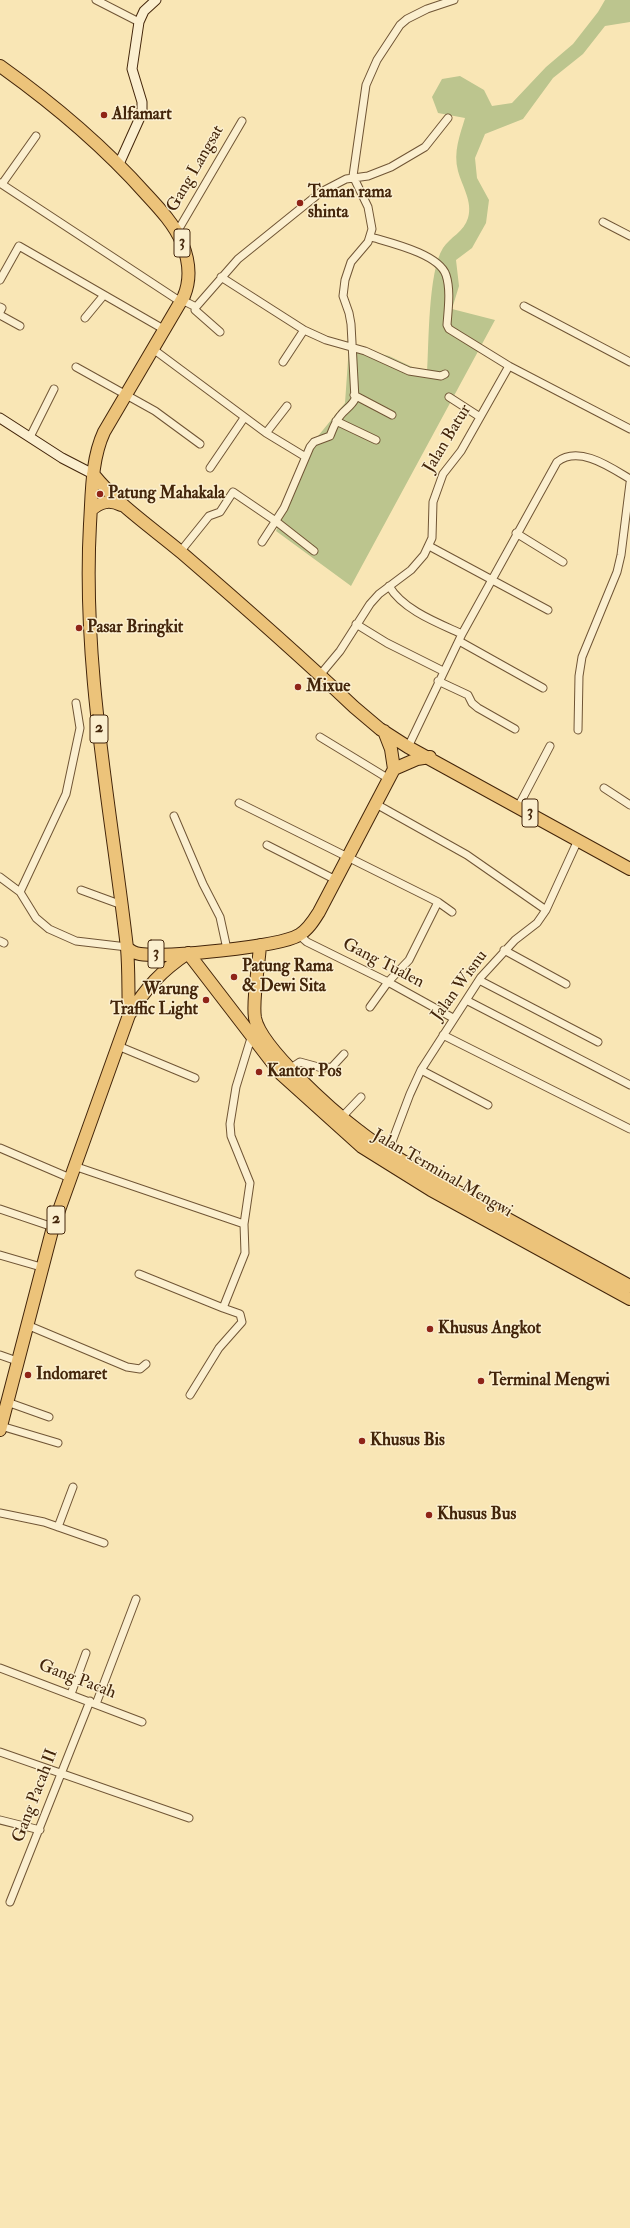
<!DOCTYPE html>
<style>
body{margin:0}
canvas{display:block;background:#f9e6b5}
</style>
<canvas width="630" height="2228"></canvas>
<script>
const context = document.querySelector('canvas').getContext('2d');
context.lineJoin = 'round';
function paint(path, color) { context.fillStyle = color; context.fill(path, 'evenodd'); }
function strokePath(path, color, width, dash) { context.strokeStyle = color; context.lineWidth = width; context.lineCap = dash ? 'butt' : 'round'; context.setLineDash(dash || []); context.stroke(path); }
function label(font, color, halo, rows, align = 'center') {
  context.font = font + ' "IM FELL Double Pica",serif'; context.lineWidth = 3; context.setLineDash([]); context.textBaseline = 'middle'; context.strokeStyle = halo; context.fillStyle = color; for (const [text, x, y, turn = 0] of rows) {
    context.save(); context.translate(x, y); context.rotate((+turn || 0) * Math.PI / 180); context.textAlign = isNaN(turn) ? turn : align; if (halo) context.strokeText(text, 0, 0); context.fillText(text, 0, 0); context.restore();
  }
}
const green = new Path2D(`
 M 605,0 L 630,0 L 630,22 L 605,26 L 583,54 L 553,78 L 523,119 L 485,134 L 475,158 L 477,178 L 489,200 L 486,223 L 472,248 L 456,260 L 459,286 L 452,309 L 495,320 L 351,586 L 276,531 L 314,441 L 345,403 L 349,346 L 389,356 L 427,374 C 429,344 428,272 443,248 C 450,237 464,232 468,218 C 473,202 462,186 458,171 C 453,152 460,135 465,118 L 438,113 L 432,97 L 442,79 L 460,76 L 484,90 L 492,106 L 512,103 L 546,67 L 573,44 L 598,12 Z`);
const street = new Path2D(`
 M 96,0 L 139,22
 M 0,183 L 181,302
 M 2,184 L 36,136
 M 603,222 L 630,236
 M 177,232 L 242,121
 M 371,237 C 391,243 439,254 446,275 C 451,290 448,310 447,325 L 449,329 L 509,366
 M 221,277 L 304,330 L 326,340 L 365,351 L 409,371 L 441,376 L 445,374
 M 0,280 L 19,246 L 165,330
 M 182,300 L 196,307 L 195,310 L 220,332
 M 524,306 L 630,362
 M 0,307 L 2,308 L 0,312
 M 196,307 L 238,259 L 321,192 L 346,179 L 368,176 L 391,167 L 425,147 L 448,118
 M 0,315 L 20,326
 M 85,318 L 104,295
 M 153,349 L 266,433 L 304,456
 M 283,362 L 304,330
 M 76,367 L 155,411 L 200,444
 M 354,395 L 392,415
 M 449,397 L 480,417
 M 336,421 L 376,440
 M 266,433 L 287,406
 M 30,437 L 54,389
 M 210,468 L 244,418
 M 516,533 L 563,562
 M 262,542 L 284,508 L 310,447 L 314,442 L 330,436 C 333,429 335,422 340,416 C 345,409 351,407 355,399 L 351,324 L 349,313 L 343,296 L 345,280 L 351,262 L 368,242 L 372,229 L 368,207 L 353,176 L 366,85 L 377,60 L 400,25 L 407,19 L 427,9 L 454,0
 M 429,546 L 548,610
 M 180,552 L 209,516 L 220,512 L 233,492 L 277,522 L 314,551
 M 389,586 C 403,610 438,623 462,634
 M 356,624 L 387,643 L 443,671
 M 459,641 L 543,688
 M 320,675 L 340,651 L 370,604 L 379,594 L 411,570 L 424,555 L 432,538 L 433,502 L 443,474 L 461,451 L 509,366 L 630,429
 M 438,681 L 468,695 L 472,703 L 478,708 L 515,729
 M 578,730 L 579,676 L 582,657 L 617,572 L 621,555 L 630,483
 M 320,737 L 389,779
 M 408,747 L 462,634 L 557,462 C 579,445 610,467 630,479
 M 604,788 L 630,805
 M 239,803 L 438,902 L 452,912
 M 376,804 L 467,855 L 546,910
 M 518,807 L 550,746
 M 174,816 L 203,884 L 220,917 L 227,949
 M 267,845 L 336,880
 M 0,877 L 20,892 L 36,918 L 49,929 L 76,941 L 127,947
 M 81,890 L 122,905
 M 20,892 L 66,794 L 80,728 L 76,703
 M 299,935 L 307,942 L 388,982 L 453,1018
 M 0,941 L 4,943
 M 504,950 L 566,984
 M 479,980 L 598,1042
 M 466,1000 L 630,1085
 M 370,1007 L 388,982 L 409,960 L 438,902
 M 443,1035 L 630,1129
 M 118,1046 L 195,1078
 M 288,1070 L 300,1062 L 322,1068 L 332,1067 L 344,1054
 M 421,1070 L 488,1105
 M 342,1117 L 361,1097
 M 0,1148 L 70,1178
 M 387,1155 L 410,1094 L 421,1070 L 481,977 L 515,940 L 537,923 L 546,910 L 578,840
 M 74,1166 L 244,1224 L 250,1183 L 231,1136 L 230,1124 L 236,1087 L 251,1038
 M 0,1209 L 53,1227
 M 0,1255 L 41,1267
 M 139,1274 L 223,1308
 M 27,1325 L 127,1367 L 140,1369 L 146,1364
 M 0,1355 L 17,1361
 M 190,1395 L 219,1348 L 242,1322 L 240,1314 L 223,1308 L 245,1253 L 244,1224
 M 7,1402 L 49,1417
 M 1,1426 L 58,1443
 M 0,1513 L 44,1522 L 104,1543
 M 58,1527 L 73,1487
 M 0,1668 L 142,1722
 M 71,1694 L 86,1653
 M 96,1704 L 136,1599
 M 0,1752 L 189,1818
 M 0,1820 L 40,1830
 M 10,1902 L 90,1701`);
const secondary = new Path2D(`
 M 119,164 L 142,113 L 142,102 L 132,69 L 139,22 L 144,11 L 156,0
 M 0,418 L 62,458 L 93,474`);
const highway = new Path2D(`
 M 0,66 C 52,103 103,146 146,194 C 159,208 175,225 182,243 C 189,260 191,279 184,296 L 104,432 C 91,460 92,494 90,524 C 82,666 111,808 127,948 C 129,970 128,993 129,1015
 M 93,474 C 118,505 151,527 182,553 C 240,603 298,654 354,707 L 380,729 L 408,747 L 630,869
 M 91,510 C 100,502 109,499 121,505
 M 384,731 L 391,749 L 394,769
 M 260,945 C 259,965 252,1000 255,1018 C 261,1048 334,1112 359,1131 C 375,1144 392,1154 409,1165 L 630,1286
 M 127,947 C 130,951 134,953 140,954 C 164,958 279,947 299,935 C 308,930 314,920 319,912 L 394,769 L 417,759 L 430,757
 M 188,953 L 281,1074 L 362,1147 L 431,1190 L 630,1299
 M 0,1430 L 53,1227 L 129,1015 C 146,988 161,971 188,953`);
const markers = [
 [104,115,4,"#8f2418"],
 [300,203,4,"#8f2418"],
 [100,494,4,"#8f2418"],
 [79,628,4,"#8f2418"],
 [298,687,4,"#8f2418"],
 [234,977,4,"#8f2418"],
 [206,1000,4,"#8f2418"],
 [259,1072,4,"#8f2418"],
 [430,1329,4,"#8f2418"],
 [28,1375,4,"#8f2418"],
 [481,1381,4,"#8f2418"],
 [362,1441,4,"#8f2418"],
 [429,1515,4,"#8f2418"]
];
const shields = [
 [182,243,16],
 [99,729,18],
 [530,813,16],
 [156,954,16],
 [56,1220,18]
];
const shieldNames = [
 ["3",182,243],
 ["2",99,729],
 ["3",530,813],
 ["3",156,954],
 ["2",56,1220]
];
const poiNames = [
 ["Alfamart",112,115],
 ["Taman rama",308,193],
 ["shinta",308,213],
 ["Patung Mahakala",108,494],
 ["Pasar Bringkit",87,628],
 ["Mixue",306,687],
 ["Patung Rama",242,967],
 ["& Dewi Sita",242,987],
 ["Warung",198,990,"right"],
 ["Traffic Light",198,1010,"right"],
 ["Kantor Pos",267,1072],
 ["Khusus Angkot",438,1329],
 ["Indomaret",36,1375],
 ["Terminal Mengwi",489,1381],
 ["Khusus Bis",370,1441],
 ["Khusus Bus",437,1515]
];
const streetNames = [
 ["Gang Langsat",196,169,-60],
 ["Jalan Batur",448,439,-59],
 ["Gang Tualen",383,964,27],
 ["Jalan Wisnu",460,986,-54],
 ["Jalan Terminal Mengwi",442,1174,30],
 ["Gang Pacah",77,1680,21],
 ["Gang Pacah II",36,1796,-69]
];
paint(green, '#bcc58e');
strokePath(street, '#705535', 9);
strokePath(secondary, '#43250a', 11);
strokePath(highway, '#43250a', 14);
strokePath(street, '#fbefcf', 7);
strokePath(secondary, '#fbefcf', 9);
strokePath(highway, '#ecc37a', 12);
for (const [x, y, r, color] of markers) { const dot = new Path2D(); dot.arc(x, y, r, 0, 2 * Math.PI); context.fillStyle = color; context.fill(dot); strokePath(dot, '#fbefcf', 1.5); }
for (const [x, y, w] of shields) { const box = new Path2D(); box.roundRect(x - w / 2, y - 14, w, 28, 3); context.fillStyle = '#fbefcf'; context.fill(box); strokePath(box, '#43250a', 1); }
label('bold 16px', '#43250a', null, shieldNames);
label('bold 17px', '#43250a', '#fbefcf', poiNames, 'left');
label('17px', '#43250a', '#fbefcf', streetNames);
</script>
